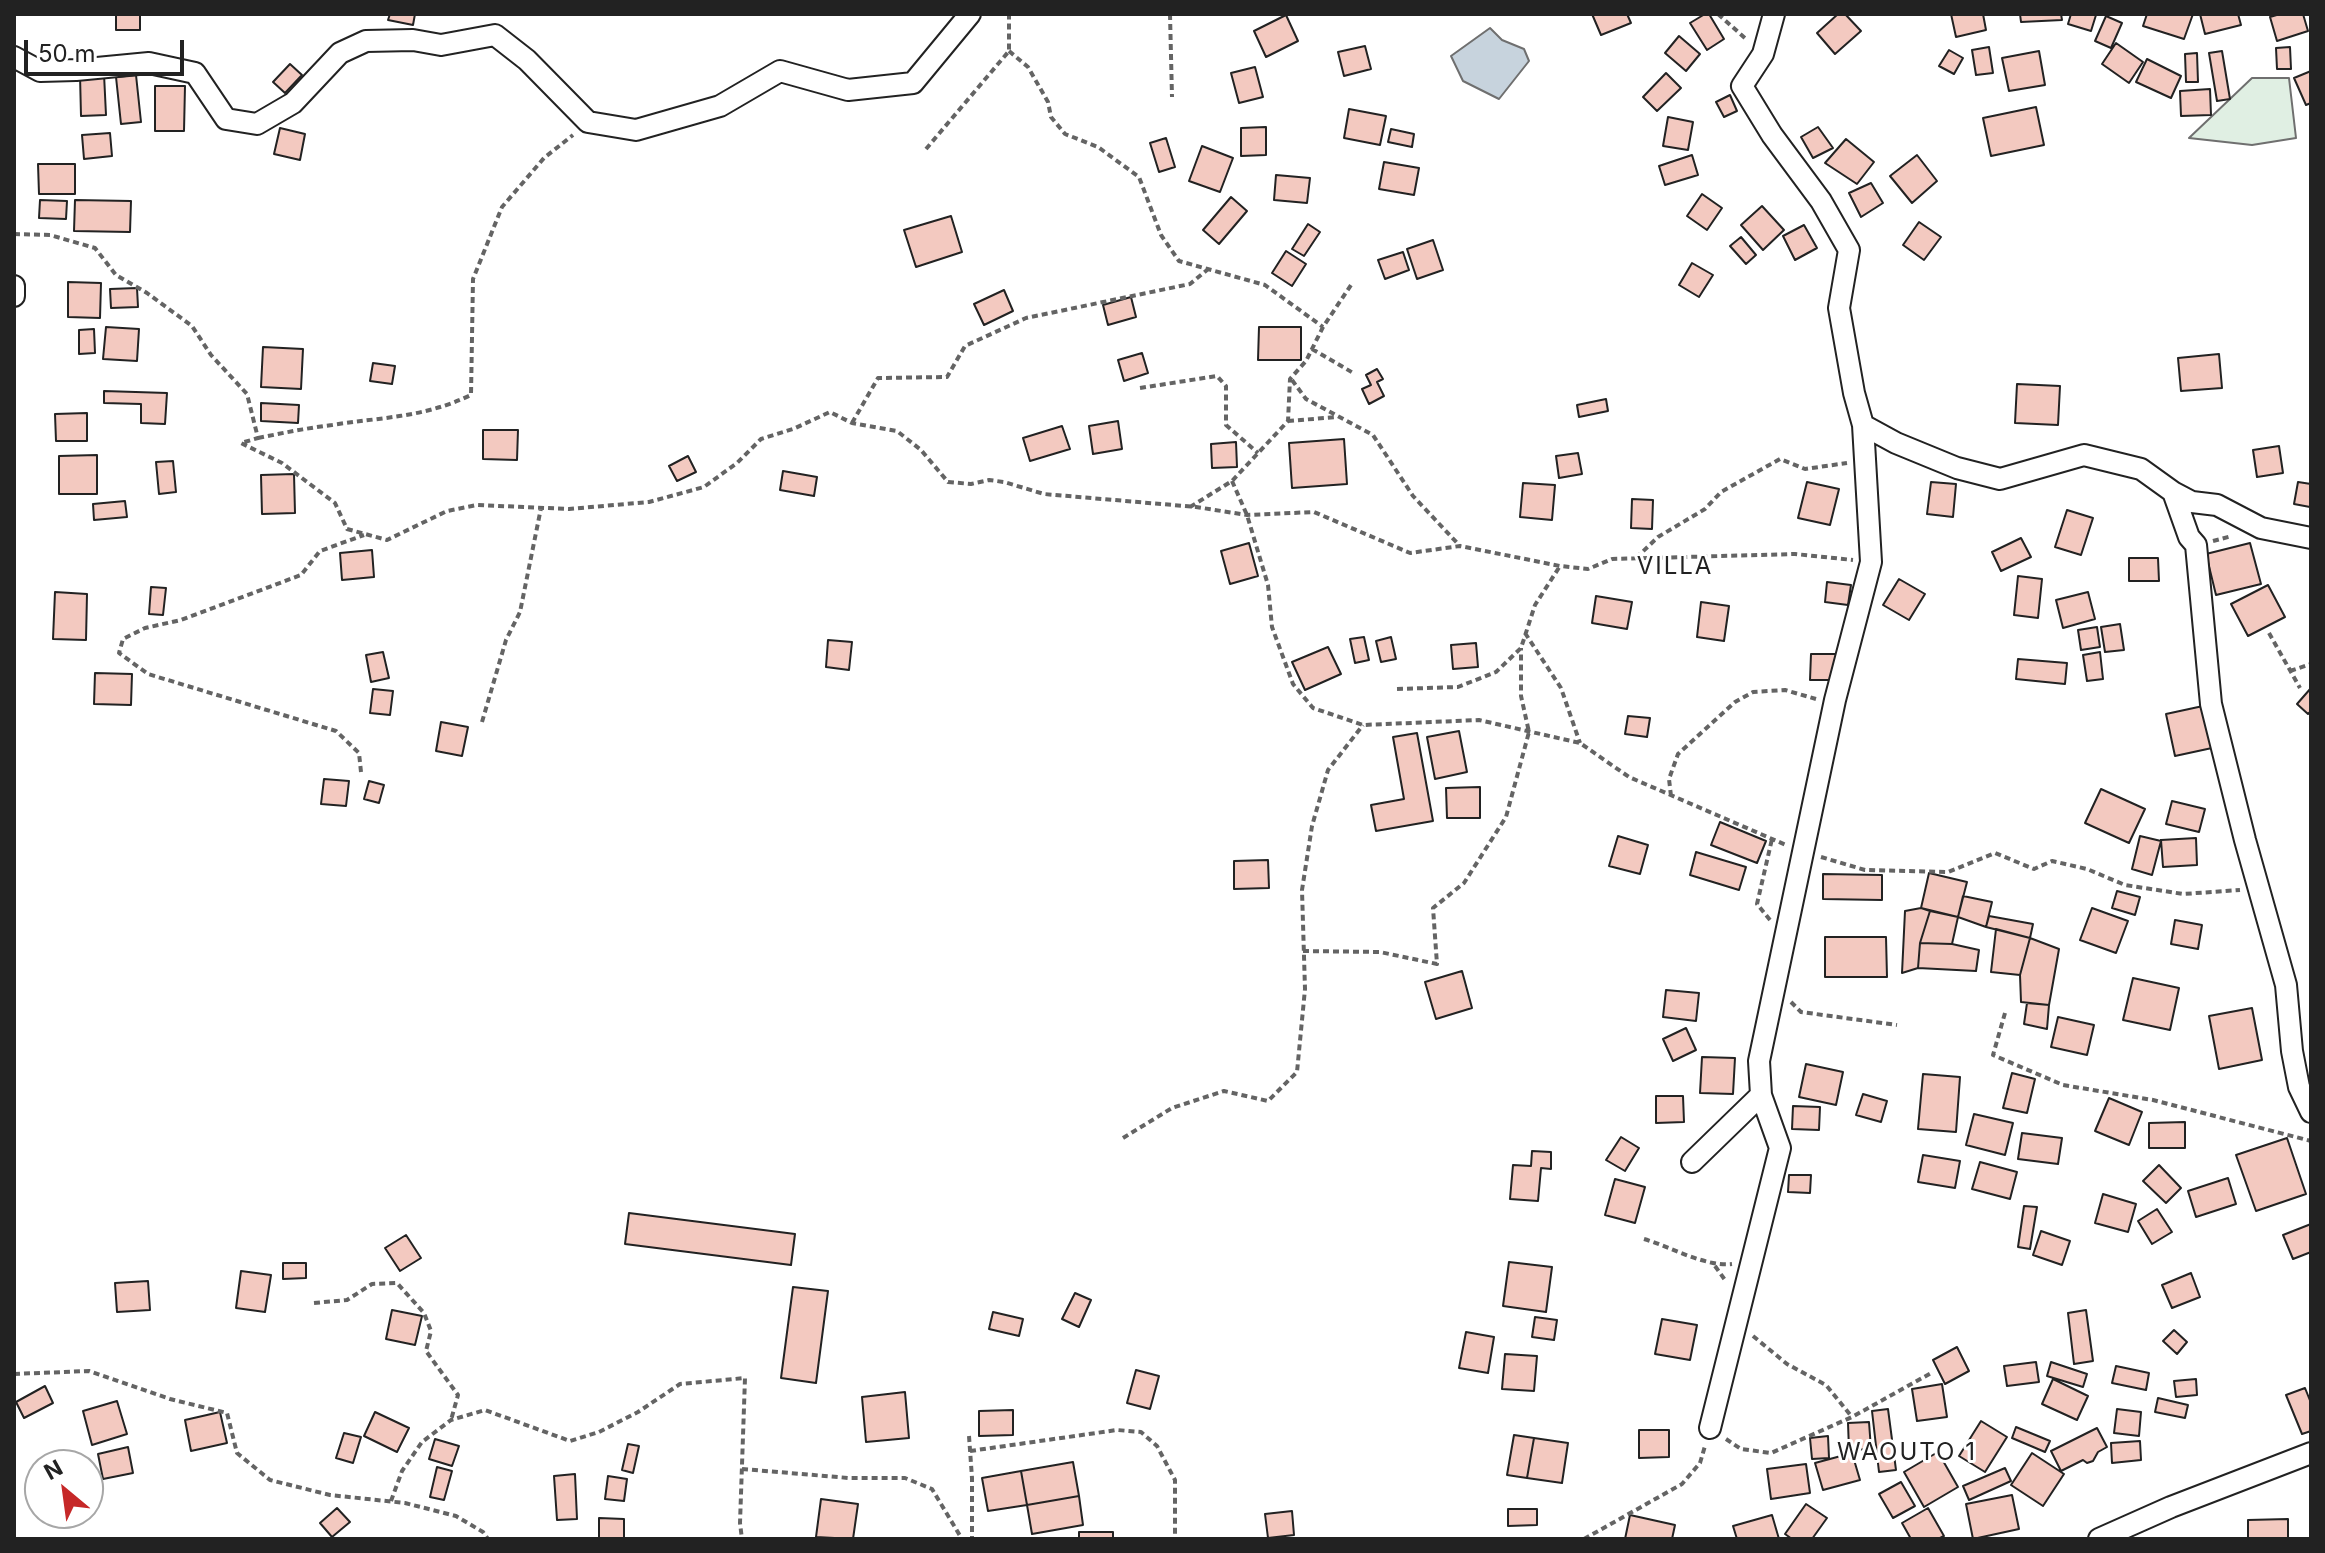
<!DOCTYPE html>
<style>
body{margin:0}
#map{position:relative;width:2325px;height:1553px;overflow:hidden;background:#fff;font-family:Inter,sans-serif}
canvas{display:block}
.frame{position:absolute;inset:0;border:16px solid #222;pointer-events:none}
.north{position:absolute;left:24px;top:1449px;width:80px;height:80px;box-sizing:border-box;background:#fff;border:2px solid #a7a7a7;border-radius:50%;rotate:331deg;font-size:22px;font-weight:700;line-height:32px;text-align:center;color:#222}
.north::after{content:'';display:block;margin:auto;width:28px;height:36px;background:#c62828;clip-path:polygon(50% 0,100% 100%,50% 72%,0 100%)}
.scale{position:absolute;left:24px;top:40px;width:160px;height:36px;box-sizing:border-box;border:4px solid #222;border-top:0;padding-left:10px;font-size:24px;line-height:28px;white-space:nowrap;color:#222;-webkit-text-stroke:6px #fff;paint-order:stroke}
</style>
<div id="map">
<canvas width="2325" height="1553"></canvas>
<div class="frame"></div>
<div class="north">N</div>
<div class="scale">50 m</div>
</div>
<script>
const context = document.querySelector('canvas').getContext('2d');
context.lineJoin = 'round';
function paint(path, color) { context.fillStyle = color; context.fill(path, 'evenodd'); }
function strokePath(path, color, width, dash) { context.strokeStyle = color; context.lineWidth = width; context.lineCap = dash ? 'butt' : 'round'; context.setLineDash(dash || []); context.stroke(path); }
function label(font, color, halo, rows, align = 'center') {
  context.font = font + ' Inter,sans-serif'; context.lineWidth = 6; context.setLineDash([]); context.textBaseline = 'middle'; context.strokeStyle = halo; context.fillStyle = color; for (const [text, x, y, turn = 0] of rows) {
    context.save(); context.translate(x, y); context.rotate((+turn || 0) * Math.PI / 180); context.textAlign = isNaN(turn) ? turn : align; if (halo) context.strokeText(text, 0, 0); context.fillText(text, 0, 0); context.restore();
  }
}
const green = new Path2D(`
 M 2252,78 L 2289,78 L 2296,138 L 2252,145 L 2189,138 Z`);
const water = new Path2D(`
 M 1490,28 L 1502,40 L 1524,49 L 1529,61 L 1499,99 L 1463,81 L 1451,56 Z`);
const building = new Path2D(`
 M 116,14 L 140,14 L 140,30 L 116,30 Z
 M 390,14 L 415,14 L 413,25 L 388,20 Z
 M 1592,14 L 1627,14 L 1631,23 L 1601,35 Z
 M 1705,14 L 1709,14 L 1724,39 L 1707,50 L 1690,23 Z
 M 1838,14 L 1845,14 L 1861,31 L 1835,54 L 1817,33 Z
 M 1951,14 L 1983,14 L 1986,30 L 1956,37 Z
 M 2020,14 L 2061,14 L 2062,20 L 2021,22 Z
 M 2071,14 L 2096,15 L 2091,31 L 2068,24 Z
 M 2147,14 L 2193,14 L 2184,39 L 2143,26 Z
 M 2200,14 L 2238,14 L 2241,25 L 2205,34 Z
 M 2280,14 L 2303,14 L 2308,31 L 2277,41 L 2270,17 Z
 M 1286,15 L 1298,41 L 1266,57 L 1254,31 Z
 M 2106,16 L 2122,23 L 2111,48 L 2095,41 Z
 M 1679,36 L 1700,54 L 1686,71 L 1665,53 Z
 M 2116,43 L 2143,62 L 2129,83 L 2102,64 Z
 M 1365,46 L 1371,69 L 1344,76 L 1338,52 Z
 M 1989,47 L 1993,73 L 1976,75 L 1972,50 Z
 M 2290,47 L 2291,69 L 2277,69 L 2276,48 Z
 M 1949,50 L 1963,58 L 1954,74 L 1939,66 Z
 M 2039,51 L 2045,85 L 2009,91 L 2002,58 Z
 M 2222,51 L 2230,99 L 2217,101 L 2209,53 Z
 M 2197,53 L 2198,82 L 2186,82 L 2185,54 Z
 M 2147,59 L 2181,76 L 2171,98 L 2136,82 Z
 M 290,64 L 302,75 L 285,93 L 273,82 Z
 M 1255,67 L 1263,97 L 1239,103 L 1231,73 Z
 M 2311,71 L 2311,103 L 2306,105 L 2294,78 Z
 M 1666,73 L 1681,88 L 1657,111 L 1643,97 Z
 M 104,74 L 106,115 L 81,116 L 80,75 Z
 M 136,75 L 141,122 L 121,124 L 116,77 Z
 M 155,86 L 185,86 L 184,131 L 155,131 Z
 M 2210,89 L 2211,115 L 2181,116 L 2180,91 Z
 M 1730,95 L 1737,111 L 1724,117 L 1716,102 Z
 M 2036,107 L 2044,145 L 1991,156 L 1983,118 Z
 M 1349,109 L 1386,116 L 1380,145 L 1344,138 Z
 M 1668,117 L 1693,122 L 1688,150 L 1663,146 Z
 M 1266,127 L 1266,155 L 1241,156 L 1241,128 Z
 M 1818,127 L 1833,148 L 1813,158 L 1801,137 Z
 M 280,128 L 305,134 L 300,160 L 274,154 Z
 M 1391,129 L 1414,134 L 1412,147 L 1388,142 Z
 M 110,133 L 112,156 L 84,159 L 82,135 Z
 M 1166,138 L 1175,167 L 1159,172 L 1150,143 Z
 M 1846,139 L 1874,162 L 1857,184 L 1825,163 Z
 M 1202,146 L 1233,158 L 1220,192 L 1189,181 Z
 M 1692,155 L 1698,175 L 1665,185 L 1659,166 Z
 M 1917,155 L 1937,181 L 1912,203 L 1890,176 Z
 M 1384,162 L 1419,168 L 1414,195 L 1379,189 Z
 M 38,164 L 75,164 L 75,194 L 39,194 Z
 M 1276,175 L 1310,178 L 1307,203 L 1274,200 Z
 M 1871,183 L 1883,203 L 1861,217 L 1849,193 Z
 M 1702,194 L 1722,208 L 1707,230 L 1687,216 Z
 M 1231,197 L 1247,211 L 1219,244 L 1203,230 Z
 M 40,200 L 67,201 L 66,219 L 39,218 Z
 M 75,200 L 131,201 L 130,232 L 74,231 Z
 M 1762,206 L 1784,230 L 1763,250 L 1741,225 Z
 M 951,216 L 962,252 L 916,267 L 904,230 Z
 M 1919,222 L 1941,237 L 1924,260 L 1903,245 Z
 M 1308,224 L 1320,232 L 1304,256 L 1292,249 Z
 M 1804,225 L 1817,248 L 1795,260 L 1783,236 Z
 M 1741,237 L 1756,255 L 1746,264 L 1730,246 Z
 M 1433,240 L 1443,270 L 1417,279 L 1407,249 Z
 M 1286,251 L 1306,264 L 1292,286 L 1272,273 Z
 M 1403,252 L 1409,270 L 1385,279 L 1378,260 Z
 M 1692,263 L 1713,275 L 1699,297 L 1679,285 Z
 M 68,282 L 101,283 L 100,318 L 68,317 Z
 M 137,288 L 138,307 L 111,308 L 110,289 Z
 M 1004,290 L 1013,311 L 984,325 L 974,304 Z
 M 1131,297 L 1136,317 L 1108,325 L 1103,305 Z
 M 106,327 L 139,329 L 137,361 L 103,359 Z
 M 1259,327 L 1301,327 L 1301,360 L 1258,360 Z
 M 94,329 L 95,353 L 79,354 L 79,330 Z
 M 263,347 L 303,349 L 301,389 L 261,387 Z
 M 1142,353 L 1148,373 L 1124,381 L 1118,360 Z
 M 2219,354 L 2222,388 L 2181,391 L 2178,358 Z
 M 373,363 L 395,366 L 392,384 L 370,381 Z
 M 1377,369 L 1383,379 L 1377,382 L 1384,396 L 1369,404 L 1362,389 L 1371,385 L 1366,375 Z
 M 2017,384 L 2060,386 L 2058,425 L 2015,423 Z
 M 104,391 L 167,393 L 165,424 L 141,423 L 141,404 L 104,403 Z
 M 1606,399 L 1608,411 L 1579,417 L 1577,405 Z
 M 261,403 L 299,405 L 298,423 L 261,421 Z
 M 87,413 L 87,441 L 56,441 L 55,414 Z
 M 1118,421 L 1122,449 L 1093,454 L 1089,426 Z
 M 1062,426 L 1070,449 L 1030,461 L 1023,438 Z
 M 483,430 L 518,430 L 517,460 L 483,459 Z
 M 1344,439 L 1347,484 L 1292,488 L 1289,443 Z
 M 1236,442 L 1237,467 L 1212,468 L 1211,444 Z
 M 2279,446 L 2283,473 L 2257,477 L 2253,450 Z
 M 1578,453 L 1582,474 L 1559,478 L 1556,456 Z
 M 97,455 L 97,494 L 59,494 L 59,456 Z
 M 688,456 L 696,472 L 677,481 L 669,466 Z
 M 173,461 L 176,492 L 159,494 L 156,462 Z
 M 783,471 L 817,477 L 814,496 L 780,490 Z
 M 294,474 L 295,513 L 262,514 L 261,475 Z
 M 1807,482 L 1839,489 L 1830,525 L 1798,518 Z
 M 1931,482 L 1956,484 L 1953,517 L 1927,514 Z
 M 2298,482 L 2311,484 L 2310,507 L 2294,504 Z
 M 1523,483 L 1555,485 L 1552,520 L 1520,517 Z
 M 1632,499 L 1653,500 L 1652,529 L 1631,528 Z
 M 125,501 L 127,517 L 94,520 L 93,504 Z
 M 2067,510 L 2093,518 L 2081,555 L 2055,547 Z
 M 2021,538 L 2031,557 L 2001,571 L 1992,552 Z
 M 1249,543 L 1258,576 L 1230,584 L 1221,551 Z
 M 2250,543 L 2261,584 L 2216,595 L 2206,554 Z
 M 372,550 L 374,577 L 342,580 L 340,553 Z
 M 2129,558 L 2158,558 L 2159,581 L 2129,581 Z
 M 2018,576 L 2042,579 L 2038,618 L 2014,615 Z
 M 1899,579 L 1925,594 L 1909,620 L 1883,605 Z
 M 1827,582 L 1851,585 L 1848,605 L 1825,602 Z
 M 2268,585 L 2285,617 L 2248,636 L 2231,604 Z
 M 151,587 L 166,588 L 163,615 L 149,614 Z
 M 55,592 L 87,594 L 86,640 L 53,639 Z
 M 2088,592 L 2095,619 L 2063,628 L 2056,600 Z
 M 1596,596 L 1632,602 L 1627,629 L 1592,623 Z
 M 1701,602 L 1729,606 L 1724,641 L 1697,637 Z
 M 2120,624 L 2124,650 L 2105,652 L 2101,627 Z
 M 2097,627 L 2100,647 L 2081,650 L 2078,630 Z
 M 1364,637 L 1369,660 L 1355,663 L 1350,639 Z
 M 1391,637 L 1396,659 L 1381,662 L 1376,641 Z
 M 828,640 L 852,642 L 849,670 L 826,667 Z
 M 1476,643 L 1478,667 L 1453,669 L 1451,645 Z
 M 1328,647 L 1341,674 L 1305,690 L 1292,662 Z
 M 383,652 L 389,678 L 371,682 L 366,655 Z
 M 2100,652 L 2103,679 L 2087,681 L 2083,655 Z
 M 1811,654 L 1838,654 L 1837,680 L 1810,680 Z
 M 2018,659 L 2067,663 L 2065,684 L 2016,679 Z
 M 95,673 L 132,674 L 131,705 L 94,704 Z
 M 2311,688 L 2311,711 L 2308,714 L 2297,704 Z
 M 373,689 L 393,691 L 390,715 L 370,713 Z
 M 2203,706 L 2212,748 L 2175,756 L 2166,714 Z
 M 1628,716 L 1650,718 L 1647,737 L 1625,734 Z
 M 441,722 L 468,727 L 462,756 L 436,751 Z
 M 1459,731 L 1467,772 L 1435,779 L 1427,737 Z
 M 1417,733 L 1433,821 L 1376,831 L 1371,805 L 1404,799 L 1393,737 Z
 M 324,779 L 349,781 L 346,806 L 321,804 Z
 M 369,781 L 384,785 L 379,803 L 364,799 Z
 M 1480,787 L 1480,818 L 1447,818 L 1446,788 Z
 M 2101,789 L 2145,809 L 2129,843 L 2085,823 Z
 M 2172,801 L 2205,809 L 2199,832 L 2166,824 Z
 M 1720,822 L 1766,841 L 1757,863 L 1711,845 Z
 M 1618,836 L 1648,845 L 1640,874 L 1609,866 Z
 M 2140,836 L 2161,841 L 2152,875 L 2132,869 Z
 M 2196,838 L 2197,865 L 2163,867 L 2161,840 Z
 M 1696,852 L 1746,867 L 1739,890 L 1690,875 Z
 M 1268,860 L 1269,888 L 1234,889 L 1234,861 Z
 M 1929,873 L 1967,882 L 1958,917 L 1921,908 Z
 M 1823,874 L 1882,875 L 1882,900 L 1823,899 Z
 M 2117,891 L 2140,897 L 2135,915 L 2112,908 Z
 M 1963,896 L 1992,902 L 1986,927 L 1958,917 Z
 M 1921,908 L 1930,911 L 1920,943 L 1918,968 L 1902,973 L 1905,911 Z
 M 2092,908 L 2128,921 L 2116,953 L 2080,940 Z
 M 1930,911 L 1958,917 L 1952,944 L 1920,943 Z
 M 1989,916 L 2033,924 L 2030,938 L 1986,927 Z
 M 2175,920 L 2202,925 L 2198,949 L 2171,944 Z
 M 1996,929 L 2030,938 L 2020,975 L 1991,972 Z
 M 1825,937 L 1886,937 L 1887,977 L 1825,977 Z
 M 2030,938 L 2059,949 L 2049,1005 L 2021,1002 L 2020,975 Z
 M 1920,943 L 1952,944 L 1979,950 L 1976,971 L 1918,968 Z
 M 1462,971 L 1472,1008 L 1436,1019 L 1425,982 Z
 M 2133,978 L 2179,988 L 2170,1030 L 2123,1020 Z
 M 1666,990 L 1699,993 L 1696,1021 L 1663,1017 Z
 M 2027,1003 L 2049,1005 L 2047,1029 L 2024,1024 Z
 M 2252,1008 L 2262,1060 L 2219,1069 L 2209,1016 Z
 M 2058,1017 L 2094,1025 L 2087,1055 L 2051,1047 Z
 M 1686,1028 L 1696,1050 L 1673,1061 L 1663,1039 Z
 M 1702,1057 L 1735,1058 L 1733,1094 L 1700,1093 Z
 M 1806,1064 L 1843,1072 L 1836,1105 L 1799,1097 Z
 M 2012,1073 L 2035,1079 L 2027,1113 L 2003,1108 Z
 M 1923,1074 L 1960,1077 L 1956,1132 L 1918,1129 Z
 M 1863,1094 L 1887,1101 L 1881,1122 L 1856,1115 Z
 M 1656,1096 L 1683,1096 L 1684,1122 L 1656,1123 Z
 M 2109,1098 L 2142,1112 L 2129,1145 L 2095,1131 Z
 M 1793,1106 L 1820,1107 L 1819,1130 L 1792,1129 Z
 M 1974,1114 L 2013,1123 L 2005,1155 L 1966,1145 Z
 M 2185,1122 L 2185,1148 L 2149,1148 L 2149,1123 Z
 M 2022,1133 L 2062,1138 L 2058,1164 L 2018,1159 Z
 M 1621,1137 L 1639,1148 L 1625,1171 L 1606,1160 Z
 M 2287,1138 L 2306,1194 L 2256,1211 L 2236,1155 Z
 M 1532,1151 L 1551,1152 L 1551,1169 L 1541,1168 L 1538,1201 L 1510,1199 L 1513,1165 L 1531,1166 Z
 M 1923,1155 L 1960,1161 L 1955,1188 L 1918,1182 Z
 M 1980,1162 L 2017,1172 L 2010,1199 L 1972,1189 Z
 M 2159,1165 L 2181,1188 L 2166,1203 L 2143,1181 Z
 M 1789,1175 L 1811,1175 L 1810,1193 L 1788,1192 Z
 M 2228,1178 L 2236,1204 L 2196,1217 L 2188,1191 Z
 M 1615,1179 L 1645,1187 L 1635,1223 L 1605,1215 Z
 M 2103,1194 L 2136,1204 L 2128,1232 L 2095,1223 Z
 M 2024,1206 L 2037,1207 L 2030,1249 L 2018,1247 Z
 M 2157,1209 L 2172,1232 L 2152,1244 L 2138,1221 Z
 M 629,1213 L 795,1234 L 791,1265 L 625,1244 Z
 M 2311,1224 L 2311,1252 L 2293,1259 L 2283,1235 Z
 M 2041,1231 L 2070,1241 L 2062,1265 L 2033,1255 Z
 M 406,1235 L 421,1258 L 400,1271 L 385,1248 Z
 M 1509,1262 L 1552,1267 L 1546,1312 L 1503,1306 Z
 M 283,1263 L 306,1263 L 306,1278 L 283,1279 Z
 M 241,1271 L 271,1275 L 265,1312 L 236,1308 Z
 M 2191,1273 L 2200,1297 L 2172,1308 L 2162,1285 Z
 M 148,1281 L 150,1310 L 117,1312 L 115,1283 Z
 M 793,1287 L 828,1291 L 816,1383 L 781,1378 Z
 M 1075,1293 L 1091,1300 L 1079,1327 L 1062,1319 Z
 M 392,1310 L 422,1316 L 415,1345 L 386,1339 Z
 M 2086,1310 L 2093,1361 L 2074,1364 L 2068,1313 Z
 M 993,1312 L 1023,1319 L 1019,1336 L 989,1329 Z
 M 1535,1317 L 1557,1320 L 1554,1340 L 1532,1337 Z
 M 1662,1319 L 1697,1325 L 1690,1360 L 1655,1354 Z
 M 2174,1330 L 2187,1342 L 2177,1354 L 2163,1341 Z
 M 1466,1332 L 1494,1337 L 1488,1373 L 1459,1368 Z
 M 1957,1347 L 1969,1371 L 1945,1384 L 1933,1360 Z
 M 1505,1354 L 1537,1356 L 1534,1391 L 1502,1389 Z
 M 2036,1362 L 2039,1382 L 2007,1386 L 2004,1366 Z
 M 2051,1362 L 2087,1374 L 2083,1387 L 2047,1376 Z
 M 2116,1366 L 2149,1373 L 2146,1390 L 2112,1383 Z
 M 1136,1370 L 1159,1376 L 1150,1409 L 1127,1403 Z
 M 2053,1379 L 2088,1396 L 2077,1420 L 2042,1404 Z
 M 2196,1379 L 2197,1395 L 2176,1397 L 2174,1381 Z
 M 1942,1384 L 1947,1417 L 1917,1421 L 1912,1389 Z
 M 45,1386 L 53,1403 L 24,1418 L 16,1402 Z
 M 2305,1388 L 2311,1403 L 2311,1431 L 2302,1434 L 2286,1395 Z
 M 905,1392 L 909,1438 L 866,1442 L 862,1397 Z
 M 2158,1398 L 2188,1405 L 2185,1418 L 2155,1412 Z
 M 117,1401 L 127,1434 L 92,1445 L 83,1411 Z
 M 1888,1409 L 1896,1470 L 1879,1472 L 1872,1411 Z
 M 2117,1409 L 2141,1412 L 2139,1436 L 2114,1433 Z
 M 1013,1410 L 1013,1435 L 979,1436 L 979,1411 Z
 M 220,1412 L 227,1443 L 191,1451 L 185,1420 Z
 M 375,1412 L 409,1428 L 397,1452 L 364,1436 Z
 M 1981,1421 L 2007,1437 L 1985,1472 L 1959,1456 Z
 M 1869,1422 L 1871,1449 L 1849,1450 L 1848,1423 Z
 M 2016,1427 L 2050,1441 L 2045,1452 L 2012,1438 Z
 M 2097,1428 L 2107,1447 L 2098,1452 L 2093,1461 L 2087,1463 L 2083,1460 L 2061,1471 L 2051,1451 Z
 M 1639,1430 L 1669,1430 L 1669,1457 L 1639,1458 Z
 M 344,1433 L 361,1437 L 353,1463 L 336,1458 Z
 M 1514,1435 L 1534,1438 L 1527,1478 L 1507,1475 Z
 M 1828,1436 L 1829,1458 L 1812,1459 L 1810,1438 Z
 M 1534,1438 L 1568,1443 L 1562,1483 L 1527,1478 Z
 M 435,1439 L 459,1446 L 452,1466 L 429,1459 Z
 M 2140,1441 L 2141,1460 L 2112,1463 L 2111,1443 Z
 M 628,1444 L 639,1446 L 633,1473 L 622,1470 Z
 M 128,1447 L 133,1473 L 103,1479 L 98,1454 Z
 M 1938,1452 L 1958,1487 L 1924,1507 L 1904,1472 Z
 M 1852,1453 L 1860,1480 L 1823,1490 L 1815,1463 Z
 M 2032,1453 L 2064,1474 L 2043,1506 L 2011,1485 Z
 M 1073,1462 L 1079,1496 L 1027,1505 L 1021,1471 Z
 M 1806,1464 L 1810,1493 L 1771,1499 L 1767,1469 Z
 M 437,1467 L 452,1471 L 444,1500 L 430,1497 Z
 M 2005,1468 L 2011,1481 L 1969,1500 L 1963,1486 Z
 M 1021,1471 L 1027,1505 L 988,1511 L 982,1478 Z
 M 575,1474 L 577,1519 L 557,1520 L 554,1476 Z
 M 608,1476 L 627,1479 L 624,1501 L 605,1499 Z
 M 1901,1482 L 1915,1506 L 1893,1518 L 1879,1494 Z
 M 2012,1495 L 2019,1529 L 1973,1539 L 1966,1504 Z
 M 1079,1496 L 1083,1525 L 1032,1534 L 1027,1505 Z
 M 821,1499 L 858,1504 L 853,1539 L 816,1537 Z
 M 1806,1504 L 1827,1518 L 1812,1539 L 1792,1539 L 1785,1534 Z
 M 337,1508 L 350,1522 L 332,1537 L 320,1523 Z
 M 1928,1508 L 1944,1536 L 1938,1539 L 1911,1539 L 1902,1523 Z
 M 1508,1509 L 1537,1509 L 1537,1525 L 1508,1526 Z
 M 1292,1511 L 1294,1535 L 1268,1538 L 1265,1514 Z
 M 1630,1515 L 1675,1525 L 1672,1539 L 1625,1539 Z
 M 1772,1515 L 1779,1539 L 1737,1539 L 1733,1526 Z
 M 599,1518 L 624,1519 L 624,1539 L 599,1539 Z
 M 2288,1519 L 2288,1539 L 2248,1539 L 2248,1520 Z
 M 1079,1532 L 1113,1532 L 1113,1539 L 1079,1539 Z`);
const path = new Path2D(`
 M 1170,14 L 1172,97
 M 1718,14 L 1746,39
 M 1009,51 L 1028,67 L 1048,102 L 1051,117 L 1065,134 L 1098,147 L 1139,177 L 1161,235 L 1179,261 L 1265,285 L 1323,327
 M 926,149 L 1009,51 L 1009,14
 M 14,234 L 50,235 L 95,248 L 116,275 L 147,293 L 192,326 L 211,355 L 247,394 L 258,438 L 241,443 L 282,463 L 335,503 L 347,529 L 387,540 L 447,511 L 477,505 L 569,509 L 649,502 L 704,487 L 737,463 L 761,439 L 793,429 L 830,412 L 852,423 L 897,431 L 921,450 L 948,482 L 971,484 L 989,480 L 1004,482 L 1044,494 L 1196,507 L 1247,515 L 1314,512 L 1410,553 L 1460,546 L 1560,566 L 1588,569 L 1612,559 L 1795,554 L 1853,560
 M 1312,349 L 1355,374
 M 1292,380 L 1306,399 L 1373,435 L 1413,496 L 1460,546
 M 1140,388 L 1217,376 L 1226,386 L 1226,425 L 1258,453
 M 1288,421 L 1337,417
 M 852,423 L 878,378 L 947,377 L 965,346 L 1026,318 L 1190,284 L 1207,270
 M 258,438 C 283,433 307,428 332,425 C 382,417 423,418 471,395 L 473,279 L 502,207 L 544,158 L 573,135
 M 1232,481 L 1247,515 L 1268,585 L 1272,627 L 1293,684 L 1313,708 L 1363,725 L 1479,720 L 1580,743 L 1629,777 L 1786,845
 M 1190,507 L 1232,481 L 1288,421 L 1290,379 L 1306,361 L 1323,327 L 1353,282
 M 2213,541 L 2232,536
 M 1636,558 L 1658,537 L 1705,509 L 1721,492 L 1780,459 L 1805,469 L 1847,463
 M 1525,633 L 1561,688 L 1580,743
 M 2269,633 L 2300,688
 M 2290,671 L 2311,664
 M 1397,689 L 1458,687 L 1496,672 L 1521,648 L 1535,605 L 1560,566
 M 482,722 L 506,640 L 520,612 L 541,508
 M 361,772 L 359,753 L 336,731 L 148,674 L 119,653 L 123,639 L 145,628 L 181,620 L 301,575 L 320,551 L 364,535
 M 1671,796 L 1669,779 L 1678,754 L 1735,702 L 1753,692 L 1785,690 L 1816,699
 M 1821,857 L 1865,870 L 1948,872 L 1995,853 L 2034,869 L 2052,861 L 2087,869 L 2125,885 L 2183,894 L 2240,890
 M 1770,920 L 1757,904 L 1772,839
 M 1303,951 L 1380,952 L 1437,964 L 1433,908 L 1464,883 L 1506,817 L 1529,732 L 1521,696 L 1521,648
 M 1791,1002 L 1801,1012 L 1897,1025
 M 2005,1013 L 1993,1055 L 2063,1085 L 2153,1100 L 2311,1141
 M 1123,1138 L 1172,1108 L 1224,1091 L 1268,1101 L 1297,1072 L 1305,989 L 1302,890 L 1312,826 L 1328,770 L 1363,725
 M 1644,1239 C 1671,1247 1705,1267 1732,1264
 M 1715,1266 L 1725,1280
 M 314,1303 L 347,1300 L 372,1284 L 397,1283 L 424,1313 L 431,1331 L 426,1351 L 458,1395 L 451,1420
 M 1753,1336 L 1787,1364 L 1826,1385 L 1852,1417
 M 14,1374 L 89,1371 L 170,1399 L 227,1413 L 237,1453 L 270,1480 L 330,1495 L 405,1503 L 456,1516 L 483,1532 L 488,1539
 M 969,1436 L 972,1478 L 972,1539
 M 1726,1439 L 1741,1449 L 1771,1453 L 1852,1417 L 1933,1372
 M 970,1451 L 1117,1430 L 1141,1432 L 1157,1446 L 1175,1480 L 1175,1539
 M 742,1469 L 849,1478 L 905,1478 L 932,1489 L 962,1539
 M 391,1501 L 402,1471 L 422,1442 L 451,1420 L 485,1410 L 570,1441 L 599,1432 L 638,1412 L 680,1384 L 745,1378 L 740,1523 L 742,1539
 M 1584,1539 L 1682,1484 L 1700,1463 L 1705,1446`);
const minor = new Path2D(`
 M 1774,14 L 1763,54 L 1742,86 L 1772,135 L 1821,201 L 1849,250 L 1839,308 L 1854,393 L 1863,425 L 1896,443 L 1957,468 L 2000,479 L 2084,455 L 2141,469 L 2173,492 L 2189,537 L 2196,545 L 2211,704 L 2245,840 L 2286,985 L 2292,1051 L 2299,1087 L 2311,1112
 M 14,57 L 40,71 L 76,70 L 149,63 L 195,73 L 226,119 L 257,124 L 293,103 L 340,53 L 366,41 L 413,40 L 441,45 L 495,35 L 527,60 L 588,122 L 636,130 L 720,106 L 780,71 L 848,90 L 913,83 L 970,14
 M 14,286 L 14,296
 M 2173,492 L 2192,502 L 2217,505 L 2261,528 L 2311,538
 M 1692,1162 L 1761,1095
 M 1710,1428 L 1780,1148 L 1761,1095 L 1759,1061 L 1835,700 L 1871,562 L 1863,425
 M 2099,1539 L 2171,1507 L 2311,1453`);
const neighbourhoodNames = [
 ["VILLA",1675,567],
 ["WAOUTO 1",1907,1453]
];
paint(green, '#e0efe3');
strokePath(green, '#6f6f6f', 2);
paint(water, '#c7d3dd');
strokePath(water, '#6f6f6f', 2);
paint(building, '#f3c9c0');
strokePath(building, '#222', 2);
strokePath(minor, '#222', 24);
strokePath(path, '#646464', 4, [6, 4]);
strokePath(minor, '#fff', 20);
context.letterSpacing = '2px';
label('24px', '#222', '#fff', neighbourhoodNames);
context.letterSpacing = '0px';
</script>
